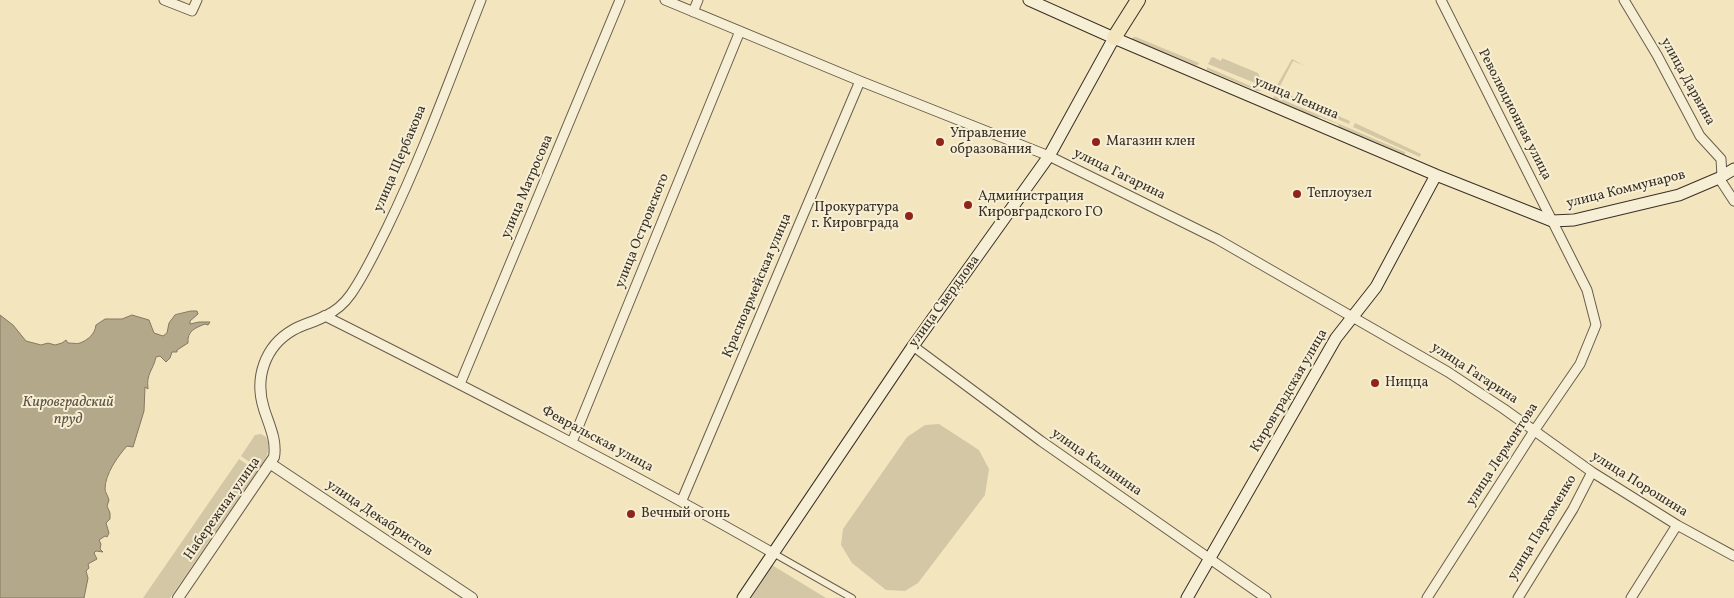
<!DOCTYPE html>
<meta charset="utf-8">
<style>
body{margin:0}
canvas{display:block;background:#f3e6bf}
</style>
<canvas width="1734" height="598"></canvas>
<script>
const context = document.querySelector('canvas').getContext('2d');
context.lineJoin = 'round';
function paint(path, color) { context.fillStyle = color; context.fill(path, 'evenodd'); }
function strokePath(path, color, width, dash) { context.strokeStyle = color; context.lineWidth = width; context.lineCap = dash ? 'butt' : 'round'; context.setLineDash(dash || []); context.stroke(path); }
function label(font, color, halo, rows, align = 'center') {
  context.font = font + ' Vollkorn,serif'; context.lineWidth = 4; context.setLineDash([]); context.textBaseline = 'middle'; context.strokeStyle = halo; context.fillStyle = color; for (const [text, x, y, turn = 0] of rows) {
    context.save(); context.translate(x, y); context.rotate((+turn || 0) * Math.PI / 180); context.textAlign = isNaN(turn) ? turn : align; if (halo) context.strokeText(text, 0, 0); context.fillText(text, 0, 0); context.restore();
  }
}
const green = new Path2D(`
 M 1134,37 L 1136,37 L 1199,63 L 1198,65 L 1195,65 L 1131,39 Z
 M 1213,57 L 1221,61 L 1222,58 L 1258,73 L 1265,87 L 1208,64 L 1211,58 Z
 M 1292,59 L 1305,66 L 1293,61 L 1278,90 L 1350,121 L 1349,124 L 1274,92 L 1276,87 Z
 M 1207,67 L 1262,91 L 1257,91 L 1207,70 Z
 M 1274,96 L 1405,152 L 1405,154 L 1403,155 L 1339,128 L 1338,124 L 1320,117 L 1316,118 L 1276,101 L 1273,99 Z
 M 1355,123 L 1421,154 L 1420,157 L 1353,127 Z
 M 939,424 L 979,450 L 989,469 L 985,495 L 918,583 L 905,591 L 886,590 L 852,563 L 841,545 L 843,529 L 907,437 L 925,425 Z
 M 261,434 L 266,437 C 272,450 266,458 259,469 L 241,456 L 255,435 Z
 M 239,459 L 257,471 L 170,598 L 143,598 Z
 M 772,565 L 826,598 L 751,598 Z`);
const water = new Path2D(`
 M 191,311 L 197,311 L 198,314 L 190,321 L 190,324 L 199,322 L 210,322 L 208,325 L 205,324 C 195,328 187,331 188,343 L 177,350 L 177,352 L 172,352 L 170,358 L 166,362 L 160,356 L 156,357 C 153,371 146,373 148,389 L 145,387 L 144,411 L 133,447 L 127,446 C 118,456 105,474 105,489 C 105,492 108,496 109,500 L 107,506 L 110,513 L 110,519 L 106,523 L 109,533 L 107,537 L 105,536 L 99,540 L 101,544 L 100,549 L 103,552 L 96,551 L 94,553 L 97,559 L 88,564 L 89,568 L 86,571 L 88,578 L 84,598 L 0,598 L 0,315 L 13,325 L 26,341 L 41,345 L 48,343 L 55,345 L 62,343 L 66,340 L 68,343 C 72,343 78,344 80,343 C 88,340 95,334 96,325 L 105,319 L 122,319 L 132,315 L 149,320 L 154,333 L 163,336 L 167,333 L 169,323 L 175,315 Z`);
const pedestrian = new Path2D(`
 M 773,553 L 852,598`);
const minor = new Path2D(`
 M 164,0 L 192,11 L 197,0
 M 665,0 L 860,81 L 1049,156 L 1217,239 L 1448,372 L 1504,409 L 1592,472 L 1677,525 L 1734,556
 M 1624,0 L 1657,55 L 1700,136 L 1721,159 L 1722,176
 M 693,12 L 698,0
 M 1719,178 L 1734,201
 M 325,316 C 476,392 626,469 773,553
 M 325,316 C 336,311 344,304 351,294 C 365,274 376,250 387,228 C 423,154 451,76 481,0
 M 913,346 L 1041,441 L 1266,598
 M 460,384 L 620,0
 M 572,442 L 740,31
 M 682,500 L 860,81
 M 1427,598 L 1534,431 L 1580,364 L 1596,325 L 1587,290 L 1441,0
 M 1518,598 L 1573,509 L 1592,472
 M 1631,598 L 1677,525`);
const tertiary = new Path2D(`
 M 271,464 L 472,598
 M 178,598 L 274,457 C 277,440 269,425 264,409 C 254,378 265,346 293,330 C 303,324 315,322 325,316`);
const secondary = new Path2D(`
 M 1029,0 L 1114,38 L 1436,175 L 1552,221 L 1574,220 L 1679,195 L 1719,178 L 1734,169
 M 743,598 L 913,346 L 1049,156 L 1114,38
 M 1187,598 L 1336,338 L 1376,287 L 1436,175`);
const primary = new Path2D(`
 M 1114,38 L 1138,0`);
const markers = [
 [940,142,5,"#8f2418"],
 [1096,142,5,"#8f2418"],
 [1297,194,5,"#8f2418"],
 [968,205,5,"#8f2418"],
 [909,216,5,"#8f2418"],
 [1375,383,5,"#8f2418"],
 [631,514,5,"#8f2418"]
];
const streetNames = [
 ["улица Дарвина",1687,82,61],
 ["улица Ленина",1296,99,23],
 ["Революционная улица",1514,115,63],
 ["улица Щербакова",401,159,-67],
 ["улица Гагарина",1119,175,26],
 ["улица Матросова",528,187,-67],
 ["улица Коммунаров",1626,190,-14],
 ["улица Островского",643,231,-68],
 ["Красноармейская улица",758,286,-67],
 ["улица Свердлова",945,302,-54],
 ["улица Гагарина",1474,374,33],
 ["Кировградская улица",1290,391,-60],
 ["Февральская улица",597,440,28],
 ["улица Лермонтова",1503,455,-57],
 ["улица Калинина",1096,463,35],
 ["улица Порошина",1639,485,32],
 ["Набережная улица",223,509,-55],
 ["улица Декабристов",379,519,34],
 ["улица Пархоменко",1543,528,-59]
];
const poiNames = [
 ["Управление",950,134],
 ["образования",950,150],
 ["Магазин клен",1106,142],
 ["Теплоузел",1307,194],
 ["Администрация",978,197],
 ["Кировградского ГО",978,213],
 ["Прокуратура",899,208,"right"],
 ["г. Кировграда",899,224,"right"],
 ["Ницца",1385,383],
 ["Вечный огонь",641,514]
];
const waterNames = [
 ["Кировградский",68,403],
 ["пруд",68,420]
];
paint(green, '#d3c7a5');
paint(water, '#b4a88b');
strokePath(water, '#837862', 1);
strokePath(pedestrian, '#685d4c', 8);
strokePath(minor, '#685d4c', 11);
strokePath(tertiary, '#685d4c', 12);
strokePath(secondary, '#392f25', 13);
strokePath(primary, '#392f25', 16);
strokePath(pedestrian, '#f7efd5', 6);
strokePath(minor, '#f7efd5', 9);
strokePath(tertiary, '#f7efd5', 10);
strokePath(secondary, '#f7efd5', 11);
strokePath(primary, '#f3e6bf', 14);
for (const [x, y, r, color] of markers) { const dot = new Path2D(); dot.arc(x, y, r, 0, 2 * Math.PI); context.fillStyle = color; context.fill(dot); strokePath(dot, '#f7efd5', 2); }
label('14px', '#392f25', '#f7efd5', streetNames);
label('14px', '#392f25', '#f7efd5', poiNames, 'left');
label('italic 15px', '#5e5344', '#f7efd5', waterNames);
</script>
